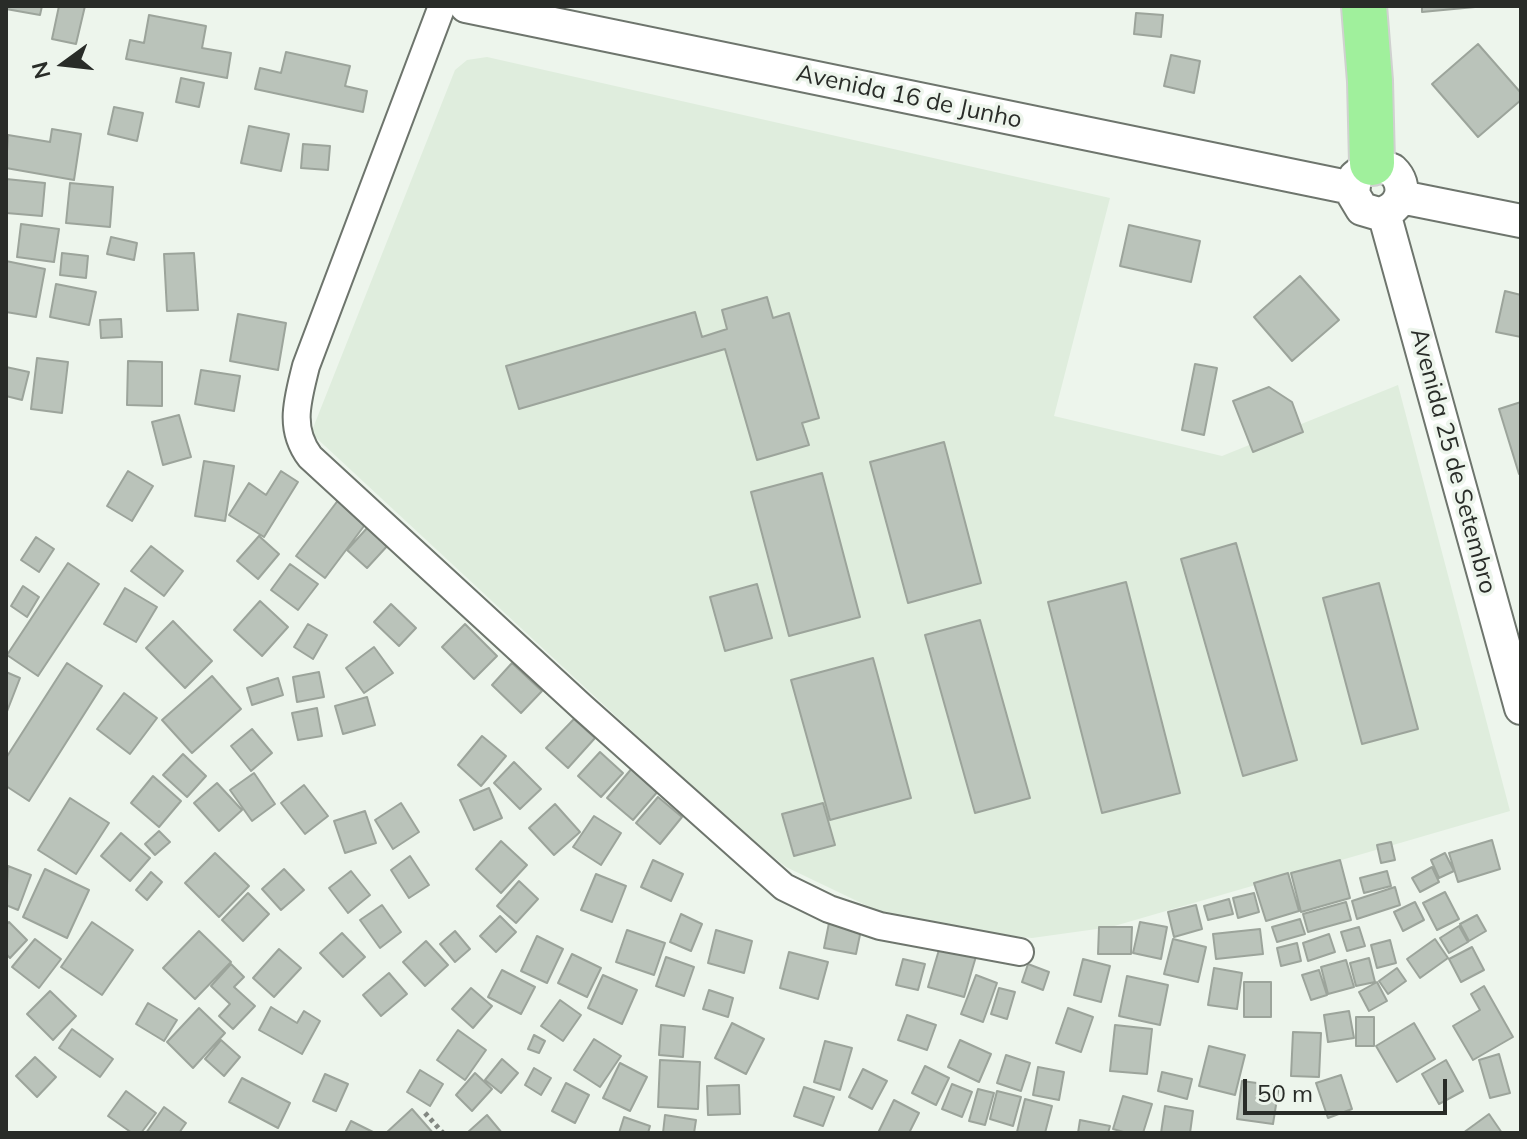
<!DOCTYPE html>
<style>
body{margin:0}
#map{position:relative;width:1527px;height:1139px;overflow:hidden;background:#edf5ec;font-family:Mulish,sans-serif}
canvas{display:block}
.frame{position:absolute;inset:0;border:8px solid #292c28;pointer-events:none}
.north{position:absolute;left:24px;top:24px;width:80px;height:80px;-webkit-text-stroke:6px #edf5ec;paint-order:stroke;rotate:255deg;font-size:22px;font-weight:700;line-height:32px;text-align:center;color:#292c28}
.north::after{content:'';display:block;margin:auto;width:28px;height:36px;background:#292c28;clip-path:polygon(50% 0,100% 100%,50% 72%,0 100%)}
.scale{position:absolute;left:1243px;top:1079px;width:204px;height:36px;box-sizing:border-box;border:4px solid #292c28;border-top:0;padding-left:10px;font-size:24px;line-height:28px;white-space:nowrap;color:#292c28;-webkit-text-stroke:6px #edf5ec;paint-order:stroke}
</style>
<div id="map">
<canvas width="1527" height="1139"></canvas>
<div class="frame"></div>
<div class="north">N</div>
<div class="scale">50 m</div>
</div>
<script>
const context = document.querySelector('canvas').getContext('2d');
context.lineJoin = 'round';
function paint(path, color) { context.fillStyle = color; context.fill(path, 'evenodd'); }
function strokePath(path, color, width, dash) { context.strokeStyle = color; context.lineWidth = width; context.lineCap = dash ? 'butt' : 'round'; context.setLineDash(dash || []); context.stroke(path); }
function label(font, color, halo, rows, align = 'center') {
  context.font = font + ' Mulish,sans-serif'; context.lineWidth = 7; context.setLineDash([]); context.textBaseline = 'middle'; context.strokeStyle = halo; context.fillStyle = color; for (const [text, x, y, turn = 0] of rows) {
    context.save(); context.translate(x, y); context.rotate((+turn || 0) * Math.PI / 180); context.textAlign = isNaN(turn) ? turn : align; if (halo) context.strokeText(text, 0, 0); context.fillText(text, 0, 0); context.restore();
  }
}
const built = new Path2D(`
 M 487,57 L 1110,198 L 1054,416 L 1222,456 L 1398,385 L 1510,811 L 1111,927 L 1032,938 L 965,931 L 880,912 L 786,867 L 731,823 L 311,433 L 455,70 L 467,60 Z`);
const building = new Path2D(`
 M 6,6 L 42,6 L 40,15 L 6,9 Z
 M 59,6 L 85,6 L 76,44 L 52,39 Z
 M 1422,6 L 1475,6 L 1475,7 L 1422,12 Z
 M 1136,13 L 1163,15 L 1161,37 L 1134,34 Z
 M 149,15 L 206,26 L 202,48 L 231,53 L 227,78 L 126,59 L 130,40 L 144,43 Z
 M 1478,44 L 1521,93 L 1521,100 L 1478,137 L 1432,84 Z
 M 286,52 L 350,66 L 345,86 L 367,91 L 363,112 L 255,89 L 260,68 L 281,73 Z
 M 1171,55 L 1200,61 L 1194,93 L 1164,86 Z
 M 181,78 L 204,83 L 199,107 L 176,102 Z
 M 114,107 L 143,113 L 137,141 L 108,134 Z
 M 249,126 L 289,134 L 281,171 L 241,163 Z
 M 52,129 L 81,134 L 74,180 L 6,168 L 8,135 L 50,142 Z
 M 303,144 L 330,146 L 328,170 L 301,168 Z
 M 6,179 L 45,183 L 42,216 L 6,213 Z
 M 70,183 L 113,187 L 110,227 L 66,223 Z
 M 21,224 L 59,229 L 54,262 L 17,257 Z
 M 1129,225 L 1200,241 L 1191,282 L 1120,266 Z
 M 111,237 L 137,243 L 134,260 L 107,254 Z
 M 62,253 L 88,256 L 86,278 L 60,275 Z
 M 194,253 L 198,310 L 167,311 L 164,254 Z
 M 6,261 L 45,269 L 36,317 L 6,312 Z
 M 1300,276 L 1339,320 L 1292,361 L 1254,317 Z
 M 56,284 L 96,292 L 89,325 L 50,317 Z
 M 1505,291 L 1521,295 L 1521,337 L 1496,332 Z
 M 767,297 L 773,318 L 789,313 L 819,418 L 802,423 L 809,445 L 757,460 L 725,349 L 519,409 L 506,366 L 695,312 L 702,337 L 727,329 L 722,310 Z
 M 238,314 L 286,323 L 278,370 L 230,361 Z
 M 121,319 L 122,337 L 101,338 L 100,320 Z
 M 37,358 L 68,362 L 62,413 L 31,409 Z
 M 128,361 L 162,362 L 162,406 L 127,405 Z
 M 1195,364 L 1217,368 L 1204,435 L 1182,430 Z
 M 6,367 L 29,372 L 22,400 L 6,396 Z
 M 201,370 L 240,376 L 234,411 L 195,404 Z
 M 1269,387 L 1292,402 L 1303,432 L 1253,452 L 1233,401 Z
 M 1521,402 L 1521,474 L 1519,474 L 1499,409 Z
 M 179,415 L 191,457 L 163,465 L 152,422 Z
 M 944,442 L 981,583 L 908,603 L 870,462 Z
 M 204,461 L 234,466 L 225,521 L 195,516 Z
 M 128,471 L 153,486 L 132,521 L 107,506 Z
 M 281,471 L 298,482 L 264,537 L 229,515 L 249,483 L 266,495 Z
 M 822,473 L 860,617 L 789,636 L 751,492 Z
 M 339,499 L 367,522 L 325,578 L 296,556 Z
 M 369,526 L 389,544 L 367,568 L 347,550 Z
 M 259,536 L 279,554 L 258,579 L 237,561 Z
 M 36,537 L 54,549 L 39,572 L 21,560 Z
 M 1236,543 L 1297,760 L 1243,776 L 1181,559 Z
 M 151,546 L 183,571 L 164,596 L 131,571 Z
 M 68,563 L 99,584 L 38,676 L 7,655 Z
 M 290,564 L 318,584 L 298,610 L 271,590 Z
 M 1126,582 L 1180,793 L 1102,813 L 1048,602 Z
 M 1379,583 L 1418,729 L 1362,744 L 1323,598 Z
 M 757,584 L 772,638 L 725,651 L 710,597 Z
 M 23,586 L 39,597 L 27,617 L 11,606 Z
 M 125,588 L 157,607 L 136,642 L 104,624 Z
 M 260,601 L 288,627 L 262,656 L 234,630 Z
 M 391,604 L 416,628 L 399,646 L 374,622 Z
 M 980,620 L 1030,798 L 975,813 L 925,635 Z
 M 173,621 L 212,661 L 185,688 L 146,648 Z
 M 308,624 L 327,635 L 313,659 L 294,647 Z
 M 465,624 L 497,656 L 474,679 L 442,647 Z
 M 374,647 L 393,673 L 364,693 L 346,668 Z
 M 873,658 L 911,798 L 830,820 L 791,680 Z
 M 67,663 L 102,686 L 29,801 L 6,786 L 6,758 Z
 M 512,663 L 542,691 L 521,713 L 492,685 Z
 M 6,672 L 20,678 L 6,714 Z
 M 319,672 L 324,697 L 297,702 L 293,677 Z
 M 212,676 L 241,709 L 192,753 L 162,720 Z
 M 278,678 L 283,695 L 252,705 L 247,688 Z
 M 124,693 L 157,718 L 130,754 L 97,729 Z
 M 367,697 L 375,725 L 343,734 L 335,706 Z
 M 317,708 L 322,736 L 298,740 L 292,713 Z
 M 574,719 L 595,738 L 568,768 L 546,748 Z
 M 252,729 L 272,753 L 251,771 L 231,746 Z
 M 482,736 L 506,756 L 481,786 L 458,765 Z
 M 600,752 L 623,773 L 601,797 L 578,776 Z
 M 183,754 L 206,776 L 187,797 L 163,775 Z
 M 514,762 L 541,789 L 520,809 L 494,783 Z
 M 633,767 L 659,790 L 633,820 L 607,798 Z
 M 254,773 L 275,804 L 252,821 L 230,790 Z
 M 153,776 L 181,801 L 159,827 L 131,803 Z
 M 217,783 L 242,810 L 219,831 L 194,803 Z
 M 304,785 L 328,816 L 305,834 L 281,803 Z
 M 489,788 L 502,818 L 474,830 L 460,800 Z
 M 658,797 L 682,817 L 660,844 L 636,823 Z
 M 70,798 L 109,823 L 76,874 L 38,850 Z
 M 401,803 L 419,832 L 393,849 L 375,820 Z
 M 823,803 L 835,845 L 794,856 L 782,814 Z
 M 555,804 L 580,832 L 554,855 L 529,828 Z
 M 365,811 L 376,843 L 345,853 L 334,821 Z
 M 594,816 L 621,833 L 601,865 L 573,847 Z
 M 159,831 L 170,842 L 155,855 L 145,844 Z
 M 121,833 L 150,858 L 130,881 L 101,856 Z
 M 1492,840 L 1500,869 L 1458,882 L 1449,853 Z
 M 501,841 L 527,865 L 501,893 L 476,869 Z
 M 1391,842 L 1395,860 L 1381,863 L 1377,845 Z
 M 215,853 L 249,886 L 219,917 L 185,883 Z
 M 1445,853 L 1454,871 L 1439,878 L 1431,860 Z
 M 410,856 L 429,885 L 409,898 L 391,870 Z
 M 653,860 L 683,874 L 671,901 L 641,887 Z
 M 1340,860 L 1350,898 L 1301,912 L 1291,873 Z
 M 8,866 L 31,875 L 18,910 L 6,905 Z
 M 1432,867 L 1439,882 L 1420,892 L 1412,878 Z
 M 45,869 L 89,890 L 67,938 L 23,917 Z
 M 284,869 L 304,890 L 281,910 L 262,889 Z
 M 351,871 L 370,895 L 348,913 L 329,888 Z
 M 1387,871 L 1391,886 L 1364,893 L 1360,878 Z
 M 151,872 L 162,882 L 147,900 L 136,890 Z
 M 1288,873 L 1299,911 L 1266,921 L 1254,883 Z
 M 596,874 L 626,886 L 612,922 L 581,910 Z
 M 519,881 L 538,899 L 516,923 L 497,906 Z
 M 1395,887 L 1400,905 L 1357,919 L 1352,901 Z
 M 1445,892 L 1459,919 L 1437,930 L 1423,903 Z
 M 248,893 L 269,914 L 243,941 L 222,920 Z
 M 1254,893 L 1259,912 L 1238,918 L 1233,898 Z
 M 1229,899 L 1233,914 L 1208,920 L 1204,906 Z
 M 1346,902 L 1351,920 L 1308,932 L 1303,914 Z
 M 1415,902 L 1424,920 L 1403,931 L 1394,912 Z
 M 382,905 L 401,932 L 380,948 L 360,920 Z
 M 1196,905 L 1202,929 L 1174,937 L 1168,912 Z
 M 681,914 L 702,924 L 691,951 L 670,942 Z
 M 1477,915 L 1486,931 L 1469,941 L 1460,924 Z
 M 500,916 L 516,932 L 496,952 L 480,936 Z
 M 830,918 L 862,925 L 856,954 L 824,948 Z
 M 1300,919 L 1305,934 L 1277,942 L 1272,927 Z
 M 9,922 L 27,940 L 10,958 L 6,954 L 6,925 Z
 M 92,922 L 133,950 L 102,995 L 61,967 Z
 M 1140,922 L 1167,927 L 1161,959 L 1133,953 Z
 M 1459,926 L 1468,942 L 1449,953 L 1440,938 Z
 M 1099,927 L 1132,927 L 1131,954 L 1098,954 Z
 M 1359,927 L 1365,946 L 1347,951 L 1341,932 Z
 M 1260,929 L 1263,954 L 1216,959 L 1213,934 Z
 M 627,930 L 665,943 L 654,975 L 616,962 Z
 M 716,930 L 752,941 L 744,973 L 708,963 Z
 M 199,931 L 231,962 L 195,999 L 163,968 Z
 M 455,931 L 470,949 L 455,962 L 440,944 Z
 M 342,933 L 365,957 L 343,977 L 320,953 Z
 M 1329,934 L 1335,952 L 1308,961 L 1303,943 Z
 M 537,936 L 563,949 L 547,983 L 521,971 Z
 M 35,939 L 61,959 L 39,988 L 12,967 Z
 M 1173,939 L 1206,947 L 1198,982 L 1164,974 Z
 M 1435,939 L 1448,958 L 1420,978 L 1407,959 Z
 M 1390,940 L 1396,963 L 1377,968 L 1371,945 Z
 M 426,941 L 448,965 L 425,986 L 403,962 Z
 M 941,943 L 977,953 L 964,997 L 928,987 Z
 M 1297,943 L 1301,961 L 1281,966 L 1277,948 Z
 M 1472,947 L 1484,970 L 1461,982 L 1449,959 Z
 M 279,949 L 301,968 L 274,997 L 253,978 Z
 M 789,952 L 828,962 L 818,999 L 780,988 Z
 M 572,954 L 601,968 L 587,997 L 558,983 Z
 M 666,957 L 694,967 L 684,996 L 656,986 Z
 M 1369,958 L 1375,982 L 1356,986 L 1350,963 Z
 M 903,959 L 925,964 L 918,990 L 896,985 Z
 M 1083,959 L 1110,966 L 1101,1002 L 1074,995 Z
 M 1346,960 L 1354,987 L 1328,994 L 1321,967 Z
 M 231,964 L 244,977 L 234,987 L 255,1006 L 233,1029 L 219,1016 L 230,1004 L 211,986 Z
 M 1028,964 L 1049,972 L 1043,990 L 1022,982 Z
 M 1214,968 L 1242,973 L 1237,1009 L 1208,1005 Z
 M 1397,968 L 1406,981 L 1388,994 L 1379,981 Z
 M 502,970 L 535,987 L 521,1014 L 488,997 Z
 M 1319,970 L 1327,995 L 1311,1000 L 1302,975 Z
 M 389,973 L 407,994 L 381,1016 L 363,995 Z
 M 603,975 L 637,990 L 622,1024 L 588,1008 Z
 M 976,975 L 997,983 L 983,1022 L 961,1014 Z
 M 1127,976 L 1168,985 L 1160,1025 L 1119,1016 Z
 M 1244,982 L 1271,982 L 1271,1017 L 1244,1017 Z
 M 1377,982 L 1387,1001 L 1369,1011 L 1359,992 Z
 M 1484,986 L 1513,1037 L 1473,1060 L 1453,1026 L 1480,1010 L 1471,994 Z
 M 471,988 L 492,1006 L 473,1028 L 452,1009 Z
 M 999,988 L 1015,992 L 1007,1019 L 991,1014 Z
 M 709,990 L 733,998 L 728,1017 L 703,1009 Z
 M 50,991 L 76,1016 L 53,1040 L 27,1014 Z
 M 560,1000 L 581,1015 L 563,1041 L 541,1026 Z
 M 148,1003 L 177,1020 L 164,1041 L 136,1024 Z
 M 271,1007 L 297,1023 L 304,1011 L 320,1021 L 302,1054 L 259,1030 Z
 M 199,1008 L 225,1033 L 193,1068 L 167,1042 Z
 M 1068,1008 L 1093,1017 L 1081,1052 L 1056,1043 Z
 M 1349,1011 L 1354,1038 L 1328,1042 L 1324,1015 Z
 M 907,1015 L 936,1025 L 927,1050 L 898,1040 Z
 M 1356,1017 L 1374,1017 L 1374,1046 L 1356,1046 Z
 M 732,1023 L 764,1039 L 746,1074 L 715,1058 Z
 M 1414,1023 L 1435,1059 L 1397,1082 L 1376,1046 Z
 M 661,1025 L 685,1027 L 683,1057 L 659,1055 Z
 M 1115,1025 L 1152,1029 L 1147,1074 L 1110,1071 Z
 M 72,1029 L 113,1059 L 100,1077 L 59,1048 Z
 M 458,1030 L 486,1050 L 465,1080 L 437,1060 Z
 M 1293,1032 L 1321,1033 L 1319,1077 L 1291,1076 Z
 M 534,1035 L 545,1041 L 539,1053 L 528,1049 Z
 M 594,1039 L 621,1056 L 600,1087 L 574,1070 Z
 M 221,1040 L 240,1057 L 224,1076 L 205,1059 Z
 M 960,1040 L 991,1054 L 979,1082 L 948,1067 Z
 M 825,1041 L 852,1048 L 840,1090 L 814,1082 Z
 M 1209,1046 L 1245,1055 L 1235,1095 L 1199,1086 Z
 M 1499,1054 L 1510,1093 L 1490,1098 L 1479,1060 Z
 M 1006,1055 L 1030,1063 L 1021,1091 L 997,1083 Z
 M 35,1057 L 56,1077 L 37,1097 L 16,1076 Z
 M 502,1059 L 518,1073 L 501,1093 L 485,1080 Z
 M 660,1060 L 700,1062 L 698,1109 L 658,1107 Z
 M 1446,1060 L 1463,1091 L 1439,1104 L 1422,1074 Z
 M 620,1063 L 647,1077 L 630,1111 L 603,1098 Z
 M 925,1066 L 949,1078 L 936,1105 L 912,1093 Z
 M 1038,1067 L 1064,1072 L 1059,1100 L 1033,1095 Z
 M 534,1068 L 551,1078 L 541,1095 L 525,1085 Z
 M 863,1069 L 887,1081 L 872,1109 L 849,1097 Z
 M 420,1070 L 443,1084 L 430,1106 L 407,1092 Z
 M 1162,1072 L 1192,1079 L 1187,1099 L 1158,1091 Z
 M 475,1073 L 492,1089 L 472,1111 L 456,1095 Z
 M 325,1074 L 348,1084 L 336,1111 L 313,1101 Z
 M 1341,1075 L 1352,1109 L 1328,1118 L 1316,1083 Z
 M 242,1078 L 290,1103 L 278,1128 L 229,1102 Z
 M 1242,1081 L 1279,1086 L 1273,1124 L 1237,1119 Z
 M 566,1083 L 589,1095 L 575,1123 L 552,1111 Z
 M 952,1084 L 972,1092 L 962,1117 L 942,1109 Z
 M 739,1085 L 740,1114 L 708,1115 L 707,1086 Z
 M 804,1087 L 834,1097 L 823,1126 L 794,1116 Z
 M 978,1089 L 994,1093 L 985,1125 L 969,1121 Z
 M 126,1091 L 156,1113 L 141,1133 L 132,1133 L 108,1116 Z
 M 997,1091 L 1021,1097 L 1013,1126 L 990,1119 Z
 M 1123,1096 L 1152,1104 L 1143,1133 L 1127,1133 L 1113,1129 Z
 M 1025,1099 L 1052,1106 L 1045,1133 L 1017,1132 Z
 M 894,1100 L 919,1113 L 909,1133 L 878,1133 Z
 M 1165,1106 L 1193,1111 L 1190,1133 L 1161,1133 Z
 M 164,1107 L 186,1123 L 179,1133 L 146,1133 Z
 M 412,1109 L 433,1133 L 386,1133 Z
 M 1489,1114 L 1502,1133 L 1463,1133 Z
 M 487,1115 L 502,1133 L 467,1133 Z
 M 665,1115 L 696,1120 L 694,1133 L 663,1133 Z
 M 624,1117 L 650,1126 L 648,1133 L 619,1133 Z
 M 1080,1120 L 1110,1126 L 1108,1133 L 1078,1133 Z
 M 351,1121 L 373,1132 L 373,1133 L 345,1133 Z`);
const path = new Path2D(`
 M 425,1113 L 443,1133`);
const minor = new Path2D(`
 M 442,6 L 306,366 C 298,399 288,428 310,457 L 582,707 L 784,887 L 829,909 L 880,926 L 1020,952`);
const tertiary = new Path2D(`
 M 466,6 L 1352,188
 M 1372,163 L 1392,170 C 1409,186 1402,209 1379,214 L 1362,209 L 1353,194 L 1355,177 Z
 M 1401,197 L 1521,221
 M 1384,213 L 1521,708`);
const trunk = new Path2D(`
 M 1364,6 L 1370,81 L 1372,163`);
const streetNames = [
 ["Avenida 16 de Junho",909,97,12],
 ["Avenida 25 de Setembro",1453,461,75]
];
paint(built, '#dfeddd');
paint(building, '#bac3ba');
strokePath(building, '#9ca49b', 2);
strokePath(minor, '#6e756d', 30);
strokePath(tertiary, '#6e756d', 36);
strokePath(trunk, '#d0d1d0', 48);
strokePath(path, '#828781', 5, [4, 4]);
strokePath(minor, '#fff', 26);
strokePath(tertiary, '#fff', 32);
strokePath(trunk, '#a0f09c', 44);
label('24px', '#292c28', '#edf5ec', streetNames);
</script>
